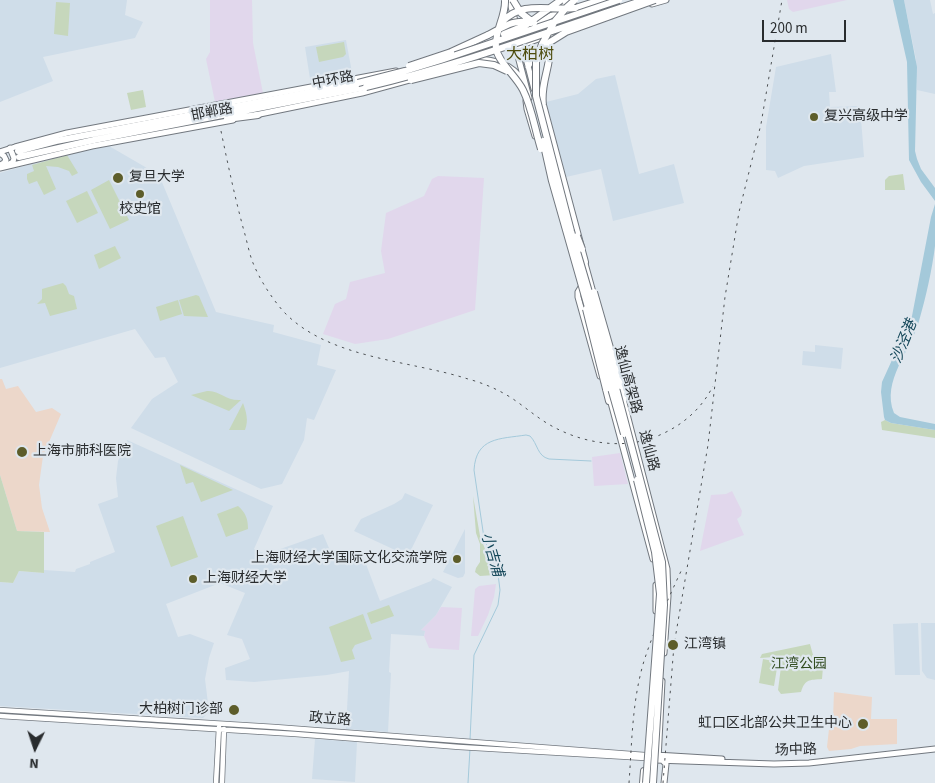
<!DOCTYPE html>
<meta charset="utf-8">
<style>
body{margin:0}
#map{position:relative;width:935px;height:783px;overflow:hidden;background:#dfe7ee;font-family:"Source Sans 3",sans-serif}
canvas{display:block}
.north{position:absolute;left:10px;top:723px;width:50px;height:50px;-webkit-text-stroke:4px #dfe7ee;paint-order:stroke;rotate:184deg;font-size:14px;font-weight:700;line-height:20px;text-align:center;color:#292c2e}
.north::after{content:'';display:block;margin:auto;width:18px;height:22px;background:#292c2e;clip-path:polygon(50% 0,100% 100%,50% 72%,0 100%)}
.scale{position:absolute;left:762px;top:20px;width:84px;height:22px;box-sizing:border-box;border:2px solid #292c2e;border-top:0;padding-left:6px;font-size:15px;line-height:18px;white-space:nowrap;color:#292c2e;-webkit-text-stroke:4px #dfe7ee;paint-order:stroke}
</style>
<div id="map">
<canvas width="935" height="783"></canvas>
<div class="north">N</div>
<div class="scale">200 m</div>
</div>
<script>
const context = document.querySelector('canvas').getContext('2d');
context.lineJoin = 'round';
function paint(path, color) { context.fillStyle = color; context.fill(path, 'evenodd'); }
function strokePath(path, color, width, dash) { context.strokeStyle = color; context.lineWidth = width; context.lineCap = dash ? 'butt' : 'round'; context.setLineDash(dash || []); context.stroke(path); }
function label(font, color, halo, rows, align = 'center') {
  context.font = font + ' "Source Sans 3","Noto Sans SC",sans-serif'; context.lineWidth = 4.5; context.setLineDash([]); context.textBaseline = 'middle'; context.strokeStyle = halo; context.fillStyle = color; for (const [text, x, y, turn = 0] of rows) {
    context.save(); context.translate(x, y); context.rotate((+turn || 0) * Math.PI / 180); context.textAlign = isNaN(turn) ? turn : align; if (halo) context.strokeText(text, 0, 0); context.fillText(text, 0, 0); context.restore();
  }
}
const commercial = new Path2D(`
 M 210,0 L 252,0 L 253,43 L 263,93 L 215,102 L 206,59 L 210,52 Z
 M 787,0 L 847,0 L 793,12 L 789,9 Z
 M 438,176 L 484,178 L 475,310 L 388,339 L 355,344 L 323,334 L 335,304 L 346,299 L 350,282 L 385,273 L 381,251 L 386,213 L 424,196 L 432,179 Z
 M 620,453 L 628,484 L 594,486 L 592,457 Z
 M 732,491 L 742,511 L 741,516 L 737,519 L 744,535 L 700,551 L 711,495 L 726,494 Z
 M 496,584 L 494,597 L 488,615 L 478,636 L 471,636 L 475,589 L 479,586 Z
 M 441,607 L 462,608 L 459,650 L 429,648 L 424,636 L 425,631 L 420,631 L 436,615 Z`);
const built = new Path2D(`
 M 0,0 L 127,0 L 125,15 L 143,22 L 135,38 L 43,57 L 53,81 L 0,102 Z
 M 904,0 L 930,0 L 933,14 L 935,13 L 935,94 L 917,90 L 916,59 Z
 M 346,40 L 353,78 L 311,85 L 305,47 Z
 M 831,54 L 836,92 L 829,92 L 830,107 L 860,106 L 864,157 L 804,166 L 778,178 L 775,171 L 766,170 L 766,127 L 776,67 Z
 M 615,75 L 639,174 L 674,164 L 684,203 L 613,221 L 601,169 L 566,177 L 546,102 L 578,94 L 596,79 Z
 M 109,146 L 159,175 L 216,312 L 274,325 L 273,332 L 321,345 L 317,365 L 336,370 L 314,420 L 307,418 L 304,440 L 282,484 L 261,489 L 131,428 L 152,399 L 178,382 L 165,357 L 155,358 L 135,329 L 0,368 L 0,173 L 70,153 Z
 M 815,345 L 843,348 L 841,369 L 802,365 L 803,351 L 815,352 Z
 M 127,440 L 273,506 L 254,549 L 266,554 L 323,534 L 334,560 L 361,551 L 380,601 L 431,581 L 433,578 L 452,587 L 436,615 L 421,630 L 425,631 L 424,636 L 391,634 L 389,672 L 391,673 L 388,732 L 346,729 L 349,671 L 327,675 L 254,682 L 226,680 L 225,668 L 250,659 L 242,639 L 227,635 L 245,593 L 220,583 L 166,604 L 178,637 L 190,634 L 214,643 L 209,658 L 205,679 L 209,712 L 203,718 L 0,706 L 0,582 L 13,583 L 19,571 L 44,573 L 44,570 L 75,572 L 76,569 L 90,564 L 90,562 L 115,552 L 98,504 L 118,497 L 116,478 L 118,461 Z
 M 405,493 L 433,505 L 408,556 L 354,531 L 361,519 L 394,504 L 402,499 Z
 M 465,529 L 465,573 L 463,577 L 458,578 L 443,572 Z
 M 918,623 L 920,675 L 895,675 L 893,624 Z
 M 921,623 L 935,623 L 935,680 L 927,678 L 922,671 Z
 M 315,739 L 357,742 L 355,782 L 312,779 Z`);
const medical = new Path2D(`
 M 0,379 L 2,379 L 6,389 L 18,386 L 36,412 L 52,408 L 61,414 L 43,456 L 39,485 L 42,508 L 50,532 L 17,531 L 0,475 Z
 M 834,692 L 872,697 L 871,719 L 897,719 L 897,744 L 860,746 L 851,749 L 829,751 L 827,747 L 830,720 L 833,719 Z`);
const green = new Path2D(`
 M 56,2 L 70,3 L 68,36 L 54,34 Z
 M 344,42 L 346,54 L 343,57 L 319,62 L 316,47 Z
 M 143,90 L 146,107 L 131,110 L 127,93 Z
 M 67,155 L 78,173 L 72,176 L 69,171 L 58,167 L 46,166 L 56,189 L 44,195 L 37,181 L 29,184 L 27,179 L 27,174 L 34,171 L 32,165 Z
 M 903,174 L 905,190 L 885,190 L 885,180 L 889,176 Z
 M 109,180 L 129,220 L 110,229 L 91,190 Z
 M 87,191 L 98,213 L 77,223 L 66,201 Z
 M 115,246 L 121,258 L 99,269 L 94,255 Z
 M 63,283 L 66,286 L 69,294 L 74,296 L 77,309 L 50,316 L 45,303 L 37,304 L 42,299 L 42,289 Z
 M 196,295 L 199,296 L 208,317 L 184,316 L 179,300 Z
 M 178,300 L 182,314 L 160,321 L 156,307 Z
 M 207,391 C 220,390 225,401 241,400 L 229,411 L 191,395 Z
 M 243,403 C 246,412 249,420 245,430 L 229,430 Z
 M 885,420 L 891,423 L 935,430 L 935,438 L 882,430 L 881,422 Z
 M 180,465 L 233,490 L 201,502 L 193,482 L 186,484 Z
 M 0,475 L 17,531 L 44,532 L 44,573 L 19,571 L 13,583 L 0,582 Z
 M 473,496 L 480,536 L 495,575 L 480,576 L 475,572 L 476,568 L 480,562 L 480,544 L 476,533 Z
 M 238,506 C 246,513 248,519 248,529 L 226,537 L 217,514 Z
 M 183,516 L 198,557 L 171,567 L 156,526 Z
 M 389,605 L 394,616 L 371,624 L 367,613 Z
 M 363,614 L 372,639 L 355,645 L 352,650 L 355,659 L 341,662 L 329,627 Z
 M 810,644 L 813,655 L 824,655 L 822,679 C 809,680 805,679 801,692 L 781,694 L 778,690 L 782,659 L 775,657 L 760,658 L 762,654 Z
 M 763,659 L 778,662 L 774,686 L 759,683 Z`);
const water = new Path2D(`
 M 893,0 L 904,0 L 917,67 L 915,151 L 917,159 L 921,169 L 935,188 L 935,201 L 921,182 L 909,160 L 907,62 Z
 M 935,204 C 935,218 935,232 935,246 C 932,270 926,297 919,321 C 911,351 881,381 894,413 L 900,417 L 935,424 L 935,430 L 891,423 L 885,420 L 884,417 L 881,392 L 882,382 L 912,316 L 931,217 Z`);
const stream = new Path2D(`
 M 470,740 L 474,655 L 498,605 L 500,590 L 498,574 L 484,538 L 474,470 C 476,437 500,439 526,435 L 530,436 C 538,444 537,456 549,459 L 591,461
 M 468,783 L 470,749`);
const secondary = new Path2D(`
 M 0,710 L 275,727 L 645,755
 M 0,716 L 295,734 L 459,747 L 645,758
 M 216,783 L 219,727
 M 222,783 L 224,729`);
const primary = new Path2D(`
 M 509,0 L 516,24
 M 652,4 L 666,0
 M 555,9 L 567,0
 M 591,16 L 603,7 L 605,0
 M 534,26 L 552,15 L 564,10
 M 521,39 L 534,89
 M 514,41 L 529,98
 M 545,42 L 560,31
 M 519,46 L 544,37
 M 474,59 C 493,59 512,63 522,80
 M 528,67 L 538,51
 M 526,101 L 527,109 L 535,136
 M 255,115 L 362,93 L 413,79
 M 0,152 L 15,147 L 67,133 L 396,71
 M 0,153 L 4,156 L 6,160 L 4,163 L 0,165
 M 9,164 L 13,162 L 14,158 L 10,148
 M 0,168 L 92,146 L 233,120
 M 584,260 L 594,296
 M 581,287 L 578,292 L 578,297 L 600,376
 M 622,395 L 667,569 L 668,596 L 664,653
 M 610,399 L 653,559
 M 656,611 L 656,585
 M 656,755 L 722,759
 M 655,760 L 774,764 L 809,763 L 935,749
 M 658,760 L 662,681
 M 662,760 L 666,764 L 664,783`);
const highway = new Path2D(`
 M 575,8 L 601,0
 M 550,46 C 551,66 540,84 543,105 L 585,262
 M 451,52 L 488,35
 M 227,119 L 258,115
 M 18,151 L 56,141 L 358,83
 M 19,157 L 94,140 L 366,87
 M 621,386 L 624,398
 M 606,389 L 609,401
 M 643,783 L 644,771`);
const rail = new Path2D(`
 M 221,131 C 228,165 235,198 244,231 C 247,241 249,253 253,263 C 260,280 271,297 283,311 C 328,359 409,360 468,379 C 483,383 497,389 510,397 C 524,406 536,417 550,425 C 583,444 627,451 662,434 C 684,424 702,408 713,386
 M 629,783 C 632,742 632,701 644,661 C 654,630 668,599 682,569
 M 663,783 L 674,645 L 708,445 L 725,297 L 739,212 L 761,124 L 782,0`);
const highwayBridge = new Path2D(`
 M 505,0 C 506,17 494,31 496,49 C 499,63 516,76 523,90 C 532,108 535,130 541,149
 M 513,0 L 521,13 L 534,23
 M 575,0 L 567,7 L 555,21 L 542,44 L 536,62 L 536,96 L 571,231 L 606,350 L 662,562 L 664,605 L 653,783
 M 502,22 C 523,0 547,11 575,8
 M 504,34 L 526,25 L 561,0
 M 488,35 C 502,28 514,18 531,23
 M 540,58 L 550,42 L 566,32 L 655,0
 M 409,66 L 451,52
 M 411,80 L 479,63 L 494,65 L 507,71
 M 358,83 L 405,71 L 441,60 L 619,0
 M 366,87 C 461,65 552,30 644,0
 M 543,141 L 552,181 L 624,434
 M 577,236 L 582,249
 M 594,292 L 621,386
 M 586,309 L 606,389
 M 637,480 L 655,552 L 660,594 L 646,783`);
const markers = [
 [814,117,5,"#5d5d2a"],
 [118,178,6,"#5d5d2a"],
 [140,194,5,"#5d5d2a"],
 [22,452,6,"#5d5d2a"],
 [457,559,5,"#5d5d2a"],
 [193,579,5,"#5d5d2a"],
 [673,645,6,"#5d5d2a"],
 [234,710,6,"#5d5d2a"],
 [863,724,6,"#5d5d2a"]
];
const streetNames = [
 ["中环路",333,81,-11],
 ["邯郸路",212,113,-11],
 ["逸仙高架路",627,380,75],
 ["逸仙路",648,451,75],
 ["政立路",330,720,4],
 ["场中路",796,751,-2]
];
const poiNames = [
 ["复兴高级中学",824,117],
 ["复旦大学",129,178],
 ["校史馆",140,210,"center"],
 ["上海市肺科医院",33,452],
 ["上海财经大学国际文化交流学院",447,559,"right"],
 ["上海财经大学",203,579],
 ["江湾镇",684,645],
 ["大柏树门诊部",223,710,"right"],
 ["虹口区北部公共卫生中心",852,724,"right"]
];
const parkNames = [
 ["江湾公园",799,665]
];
const waterNames = [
 ["沙泾港",905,342,-68],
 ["小吉浦",491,555,74]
];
const quarterNames = [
 ["大柏树",530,55]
];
paint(commercial, '#e1d7ec');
paint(built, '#cfdde9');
paint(medical, '#ecd7ca');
paint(green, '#c6d7bc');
paint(water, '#a4c9da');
strokePath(stream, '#a4c9da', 1);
strokePath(secondary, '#72787f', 6);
strokePath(primary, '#72787f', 7);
strokePath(highway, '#72787f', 8);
strokePath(secondary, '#fff', 4.5);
strokePath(primary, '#fff', 5);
strokePath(highway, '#fff', 6);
strokePath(rail, '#4d5154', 1, [2.5, 5]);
strokePath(highwayBridge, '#72787f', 8, []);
strokePath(highwayBridge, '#fff', 6);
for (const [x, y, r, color] of markers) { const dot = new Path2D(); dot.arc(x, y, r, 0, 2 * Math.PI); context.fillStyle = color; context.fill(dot); strokePath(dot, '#dfe7ee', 2); }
label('14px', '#292c2e', '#dfe7ee', streetNames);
label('14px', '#292c2e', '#dfe7ee', poiNames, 'left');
label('14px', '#324c20', '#dfe7ee', parkNames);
label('italic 15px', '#144759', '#dfe7ee', waterNames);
label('16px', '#4d4c0d', '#dfe7ee', quarterNames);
</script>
